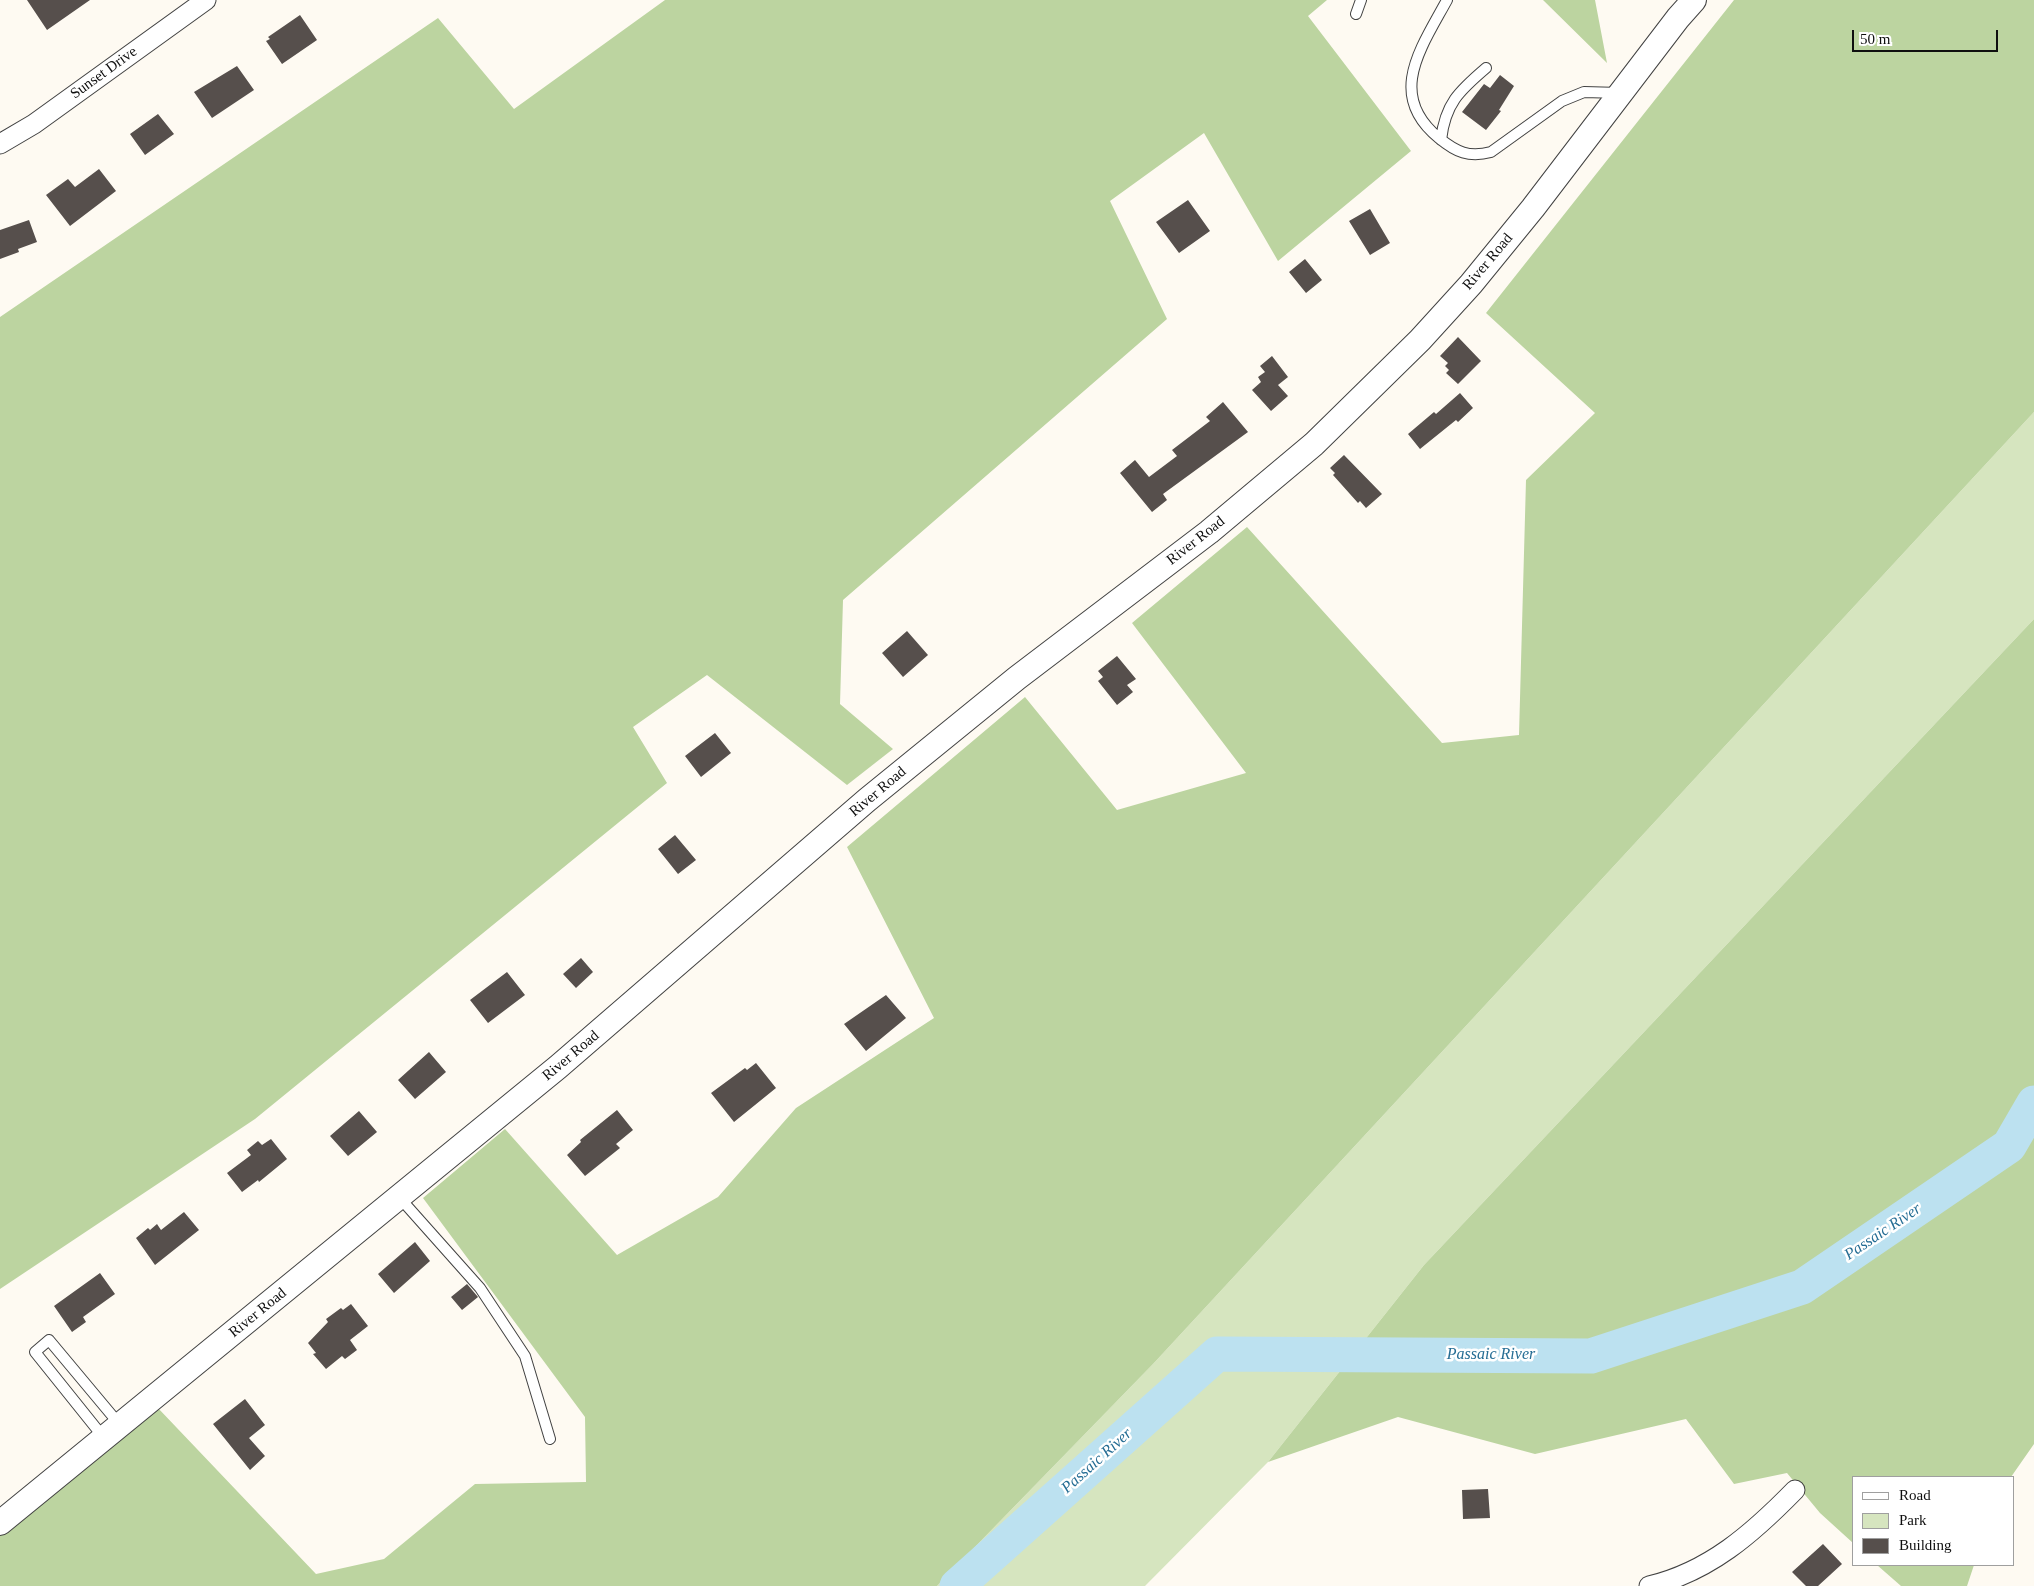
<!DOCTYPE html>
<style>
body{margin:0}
#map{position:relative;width:2034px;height:1586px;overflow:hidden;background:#fefaf2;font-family:Georgia,serif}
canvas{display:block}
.legend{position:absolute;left:1852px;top:1476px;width:162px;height:90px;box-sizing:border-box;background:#fff;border:1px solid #9f9f9f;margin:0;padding:6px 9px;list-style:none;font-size:15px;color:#0f0f0f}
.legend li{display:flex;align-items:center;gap:10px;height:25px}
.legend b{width:25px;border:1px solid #9f9f9f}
.scale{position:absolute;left:1852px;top:30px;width:146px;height:22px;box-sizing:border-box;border:2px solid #0f0f0f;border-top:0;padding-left:6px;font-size:15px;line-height:18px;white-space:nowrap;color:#0f0f0f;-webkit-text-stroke:4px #fff;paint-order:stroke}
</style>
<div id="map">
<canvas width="2034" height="1586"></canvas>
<ul class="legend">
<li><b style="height:6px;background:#fff"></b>Road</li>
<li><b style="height:14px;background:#d6e5bf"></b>Park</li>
<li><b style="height:14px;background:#564f4c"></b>Building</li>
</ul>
<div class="scale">50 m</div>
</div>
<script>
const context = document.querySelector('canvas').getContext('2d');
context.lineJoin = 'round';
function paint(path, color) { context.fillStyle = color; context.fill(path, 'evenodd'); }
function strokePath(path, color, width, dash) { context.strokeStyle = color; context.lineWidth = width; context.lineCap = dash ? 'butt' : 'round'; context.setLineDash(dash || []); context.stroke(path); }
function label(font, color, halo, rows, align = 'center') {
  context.font = font + ' Georgia,serif'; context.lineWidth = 5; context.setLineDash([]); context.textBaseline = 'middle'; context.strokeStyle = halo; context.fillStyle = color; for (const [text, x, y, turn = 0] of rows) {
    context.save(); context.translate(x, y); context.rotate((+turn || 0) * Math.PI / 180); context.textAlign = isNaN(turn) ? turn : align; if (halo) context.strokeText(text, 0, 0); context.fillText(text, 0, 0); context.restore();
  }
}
const green = new Path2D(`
 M 2034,412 L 2034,619 L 1424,1265 L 1268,1462 L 1145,1586 L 937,1586 L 1154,1363 Z`);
const forest = new Path2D(`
 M 665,0 L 1327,0 L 1308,16 L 1411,151 L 1278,261 L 1204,133 L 1110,201 L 1167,319 L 843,600 L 840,704 L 893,749 L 847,785 L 707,675 L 633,727 L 667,783 L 255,1119 L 0,1289 L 0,317 L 438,18 L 514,109 Z
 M 1543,0 L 1595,0 L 1607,63 Z
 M 1734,0 L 2034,0 L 2034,412 L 1154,1363 L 937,1586 L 0,1586 L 0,1535 L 157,1407 L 316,1574 L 384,1559 L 475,1484 L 586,1482 L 585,1417 L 423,1198 L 505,1129 L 617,1255 L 718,1197 L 796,1108 L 934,1018 L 847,847 L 1025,697 L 1117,810 L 1246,773 L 1132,623 L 1247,527 L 1442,743 L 1519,735 L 1526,480 L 1595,413 L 1486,313 Z
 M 2034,619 L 2034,1444 L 2011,1477 L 1853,1477 L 1853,1543 L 1820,1513 L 1787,1473 L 1734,1484 L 1686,1419 L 1535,1454 L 1398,1417 L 1268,1462 L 1424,1265 Z
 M 1877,1565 L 1974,1565 L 1967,1586 L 1901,1586 Z`);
const river = new Path2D(`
 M 957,1586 L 1217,1354 L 1591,1356 L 1802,1287 L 2009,1146 L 2034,1103`);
const building = new Path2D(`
 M 27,0 L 90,0 L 47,30 Z
 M 300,15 L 317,40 L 282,64 L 266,41 L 270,39 L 268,37 Z
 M 237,66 L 254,90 L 212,118 L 194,92 Z
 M 1500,75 L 1514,86 L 1499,110 L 1501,111 L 1486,130 L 1462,112 L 1484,84 L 1490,88 Z
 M 158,114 L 174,134 L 145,155 L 130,134 Z
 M 99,169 L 116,191 L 70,226 L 46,195 L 68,179 L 75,187 Z
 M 1188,200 L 1210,231 L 1179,253 L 1156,222 Z
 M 1370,209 L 1390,243 L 1370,255 L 1349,221 Z
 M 29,220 L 37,242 L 18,249 L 19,252 L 0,259 L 0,230 Z
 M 1305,259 L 1322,280 L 1306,293 L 1289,272 Z
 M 1458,337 L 1481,361 L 1458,384 L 1446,373 L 1449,370 L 1445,366 L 1448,363 L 1440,356 Z
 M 1272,356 L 1288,377 L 1278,385 L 1288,396 L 1271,411 L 1252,390 L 1261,382 L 1258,377 L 1265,372 L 1260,366 Z
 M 1460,393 L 1473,408 L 1458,422 L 1456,420 L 1420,449 L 1408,434 L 1434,412 L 1436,414 Z
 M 1223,402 L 1248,432 L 1163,494 L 1167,500 L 1152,512 L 1120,473 L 1135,460 L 1149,477 L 1177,456 L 1172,450 L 1210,421 L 1206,417 Z
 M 1344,455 L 1382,494 L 1366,508 L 1360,501 L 1358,503 L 1333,475 L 1335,473 L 1330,468 Z
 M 907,631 L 928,655 L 903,677 L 882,653 Z
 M 1117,656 L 1136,679 L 1127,685 L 1133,692 L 1117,705 L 1098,681 L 1103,677 L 1098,671 Z
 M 715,733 L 731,753 L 701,777 L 685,756 Z
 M 675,835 L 696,860 L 678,874 L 658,849 Z
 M 581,958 L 593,972 L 576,988 L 563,974 Z
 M 507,972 L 525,995 L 488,1023 L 470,1000 Z
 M 886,995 L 906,1018 L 866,1051 L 844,1024 Z
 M 429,1052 L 446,1072 L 415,1099 L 398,1080 Z
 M 756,1063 L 776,1088 L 734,1122 L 711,1093 L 745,1068 L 747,1070 Z
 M 617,1110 L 633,1130 L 616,1144 L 620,1148 L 585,1176 L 567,1155 L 581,1142 L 580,1140 Z
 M 359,1111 L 377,1132 L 348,1156 L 330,1136 Z
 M 271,1139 L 287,1159 L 259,1182 L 258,1180 L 242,1192 L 227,1173 L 251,1155 L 247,1150 L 258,1141 L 262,1145 Z
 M 184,1212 L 199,1230 L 155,1265 L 136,1238 L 148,1228 L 150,1230 L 157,1224 L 161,1230 Z
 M 415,1242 L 430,1261 L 394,1293 L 378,1274 Z
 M 100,1273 L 115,1294 L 83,1317 L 86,1322 L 72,1332 L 54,1306 Z
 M 467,1284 L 478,1297 L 462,1310 L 451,1297 Z
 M 351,1304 L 368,1326 L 350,1340 L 357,1350 L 345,1359 L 342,1356 L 326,1369 L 313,1354 L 316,1353 L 308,1343 L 328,1322 L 326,1319 L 341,1308 L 343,1310 Z
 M 245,1399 L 265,1425 L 249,1438 L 265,1456 L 250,1470 L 213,1424 Z
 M 1488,1489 L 1490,1518 L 1463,1519 L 1462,1490 Z
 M 1823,1544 L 1842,1564 L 1818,1586 L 1806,1586 L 1792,1572 Z`);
const service = new Path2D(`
 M 1447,0 C 1421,48 1386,95 1439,138 C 1456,152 1469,158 1491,152 L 1562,101 L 1584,92 L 1620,93
 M 1356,14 L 1361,0
 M 1441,140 C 1445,104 1459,91 1486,68
 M 399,1197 L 480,1288 L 525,1356 L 550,1439
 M 104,1438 L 35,1352 L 49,1340 L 120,1425`);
const minor = new Path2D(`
 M 0,144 L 34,124 L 206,0
 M 1649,1586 C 1709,1572 1753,1533 1795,1490`);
const tertiary = new Path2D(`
 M 0,1523 L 558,1067 L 867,800 L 1017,678 L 1209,532 L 1314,444 L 1420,340 L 1471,284 L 1533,208 L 1678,18 L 1694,0`);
const streetNames = [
 ["Sunset Drive",104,73,-36],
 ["River Road",1488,262,-50],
 ["River Road",1196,541,-38],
 ["River Road",878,792,-40],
 ["River Road",571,1056,-40],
 ["River Road",258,1313,-39]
];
const waterNames = [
 ["Passaic River",1883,1232,-34],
 ["Passaic River",1491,1355],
 ["Passaic River",1097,1461,-42]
];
paint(green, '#d6e5bf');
paint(forest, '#bcd4a0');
strokePath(river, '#bce1f0', 35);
paint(building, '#564f4c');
strokePath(service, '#424242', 12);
strokePath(minor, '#424242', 21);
strokePath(tertiary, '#424242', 26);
strokePath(service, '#fff', 10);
strokePath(minor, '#fff', 19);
strokePath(tertiary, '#fff', 24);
label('15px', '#0f0f0f', '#fff', streetNames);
label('italic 16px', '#256d94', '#fff', waterNames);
</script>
